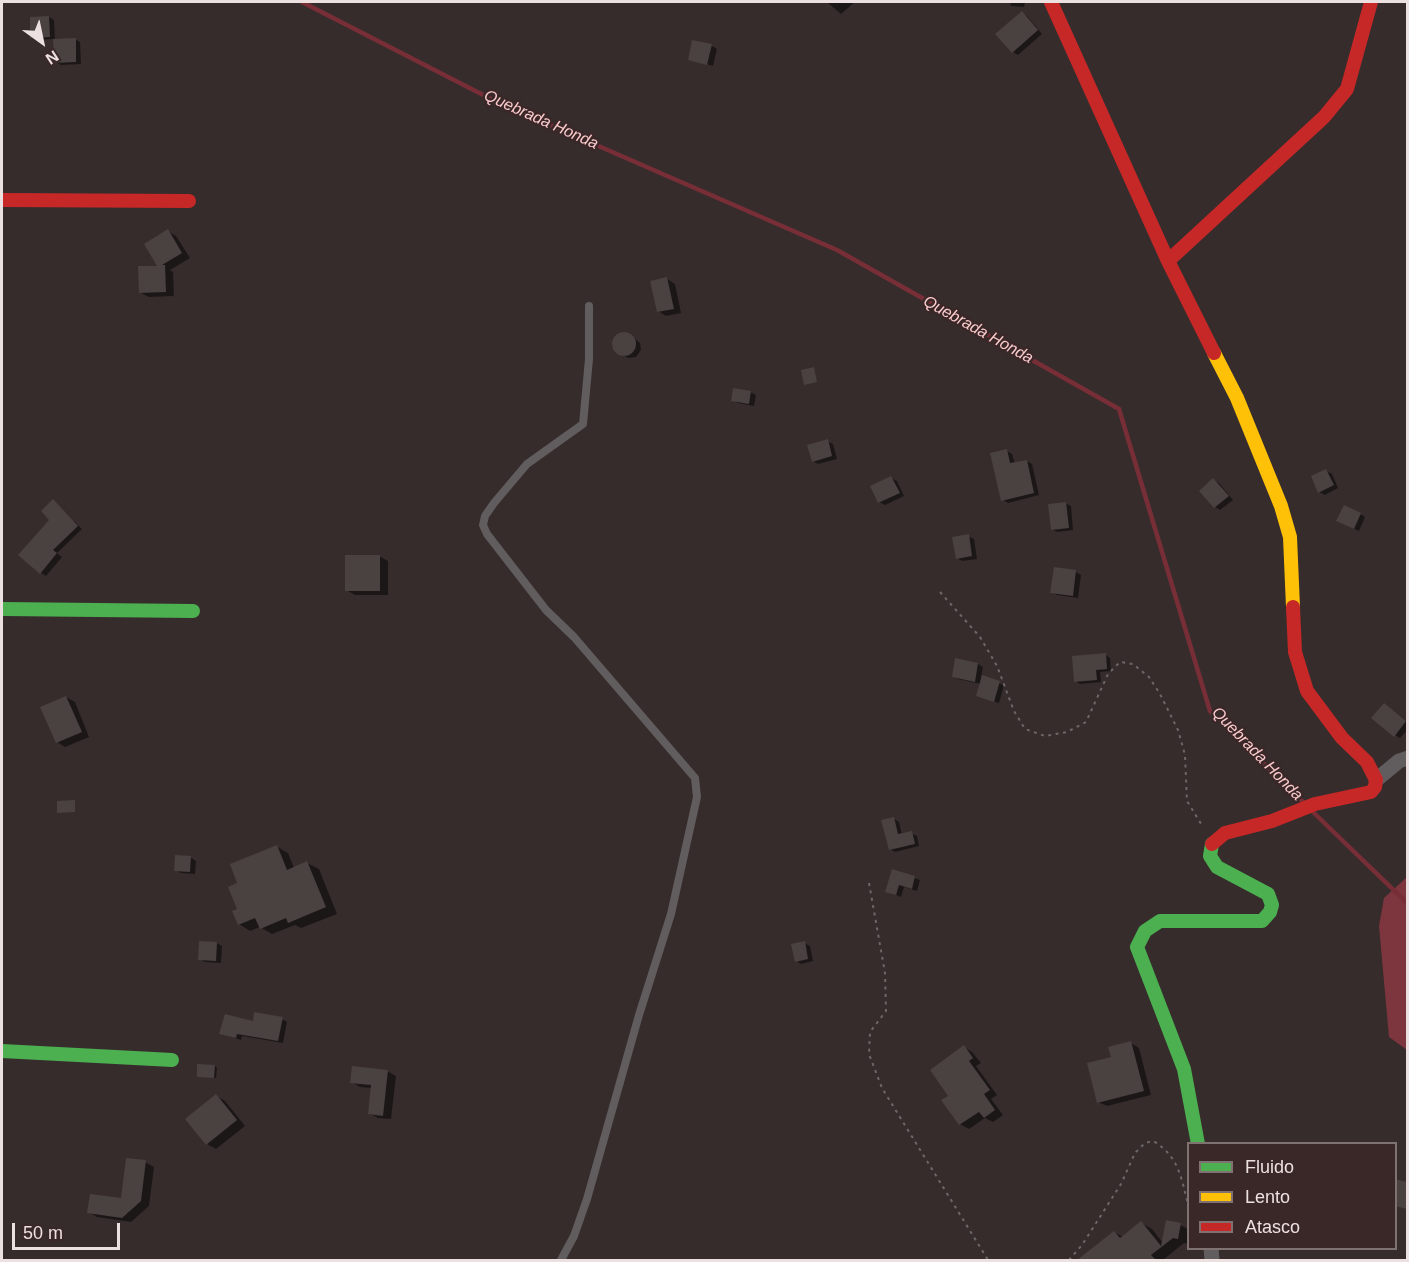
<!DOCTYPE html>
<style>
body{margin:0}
#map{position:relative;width:1409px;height:1262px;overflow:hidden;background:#362c2c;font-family:Helvetica,sans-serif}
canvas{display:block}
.frame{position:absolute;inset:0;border:3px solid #ece0e0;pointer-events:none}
.legend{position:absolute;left:1187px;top:1142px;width:210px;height:108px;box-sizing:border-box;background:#3a2829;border:2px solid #817272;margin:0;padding:8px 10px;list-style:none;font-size:18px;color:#ece0e0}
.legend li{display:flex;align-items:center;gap:12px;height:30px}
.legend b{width:30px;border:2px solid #817272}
.north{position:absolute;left:12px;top:12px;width:60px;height:60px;-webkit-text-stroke:4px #3a2829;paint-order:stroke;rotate:147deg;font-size:16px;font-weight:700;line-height:24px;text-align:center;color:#ece0e0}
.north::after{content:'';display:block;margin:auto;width:21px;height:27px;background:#ece0e0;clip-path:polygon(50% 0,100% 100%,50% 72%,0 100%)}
.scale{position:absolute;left:12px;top:1223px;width:108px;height:27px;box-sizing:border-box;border:3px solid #ece0e0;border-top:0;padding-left:8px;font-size:18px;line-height:21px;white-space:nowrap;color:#ece0e0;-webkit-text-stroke:4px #3a2829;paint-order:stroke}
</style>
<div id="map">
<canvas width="1409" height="1262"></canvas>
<div class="frame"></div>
<ul class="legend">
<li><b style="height:8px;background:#4caf50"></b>Fluido</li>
<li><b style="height:8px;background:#ffc107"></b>Lento</li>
<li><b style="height:8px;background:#c62828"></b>Atasco</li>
</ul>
<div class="north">N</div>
<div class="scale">50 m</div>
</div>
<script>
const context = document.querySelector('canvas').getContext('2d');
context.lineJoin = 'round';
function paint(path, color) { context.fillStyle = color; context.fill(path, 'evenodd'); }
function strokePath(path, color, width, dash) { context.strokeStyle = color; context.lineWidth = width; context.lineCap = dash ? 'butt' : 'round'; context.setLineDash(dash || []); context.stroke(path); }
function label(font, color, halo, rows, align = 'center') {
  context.font = font + ' Helvetica,sans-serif'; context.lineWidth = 5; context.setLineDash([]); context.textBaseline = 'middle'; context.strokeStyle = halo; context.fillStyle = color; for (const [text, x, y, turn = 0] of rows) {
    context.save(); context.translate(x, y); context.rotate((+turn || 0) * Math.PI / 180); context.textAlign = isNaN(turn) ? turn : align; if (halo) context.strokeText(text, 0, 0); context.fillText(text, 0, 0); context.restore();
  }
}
const forest = new Path2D(`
 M 1407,877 L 1408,877 L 1407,1050 L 1389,1037 L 1379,926 L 1384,898 Z`);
const shadow = new Path2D(`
 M 827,2 L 855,2 L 841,14 Z
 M 1010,2 L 1025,2 L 1024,7 L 1011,6 Z
 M 1022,13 L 1027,16 L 1042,34 L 1018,55 L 1013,52 Z
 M 49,17 L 54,20 L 55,39 L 37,40 L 32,37 Z
 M 75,39 L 80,42 L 81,64 L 61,65 L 56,62 Z
 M 712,46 L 717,49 L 713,66 L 689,59 Z
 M 168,231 L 176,236 L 190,258 L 170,270 L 173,272 L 174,296 L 149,297 L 141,293 L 159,267 Z
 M 667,279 L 675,284 L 681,313 L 666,316 L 658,311 Z
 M 621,334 L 629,334 L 640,343 L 641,350 L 636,357 L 628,358 L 614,349 L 614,340 Z
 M 750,392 L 756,395 L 754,406 L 738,403 L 733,400 Z
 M 827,441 L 833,444 L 837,459 L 818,464 L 813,461 Z
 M 1007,451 L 1012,454 L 1015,464 L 1027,461 L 1032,464 L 1039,495 L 1008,503 L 1003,500 Z
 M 1326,471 L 1332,474 L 1338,488 L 1325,495 L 1319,492 Z
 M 891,478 L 897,481 L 904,496 L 885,505 L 879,502 Z
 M 1214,480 L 1219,483 L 1233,500 L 1220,510 L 1215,507 L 1201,491 Z
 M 53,501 L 82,529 L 57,553 L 62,557 L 46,576 L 41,573 Z
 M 1065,503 L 1071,506 L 1073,530 L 1057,532 L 1052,529 Z
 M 1360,514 L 1365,517 L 1359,531 L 1343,524 Z
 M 968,536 L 974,539 L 977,559 L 962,561 L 957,558 Z
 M 379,556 L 388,561 L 388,595 L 355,595 L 346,590 Z
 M 1055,569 L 1076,572 L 1081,575 L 1078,598 L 1057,595 L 1052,592 Z
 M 1106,655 L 1110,658 L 1111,671 L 1100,672 L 1101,682 L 1080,684 L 1075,681 Z
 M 957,660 L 978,664 L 983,667 L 981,677 L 1004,685 L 999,703 L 977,696 L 981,684 L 958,679 L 953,676 Z
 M 66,697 L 75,702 L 89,737 L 65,747 L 57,742 Z
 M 1389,708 L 1408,722 L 1408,729 L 1400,738 L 1395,735 Z
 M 894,819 L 899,822 L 902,835 L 911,833 L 917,836 L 919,846 L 895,852 L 890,849 Z
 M 276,846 L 288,853 L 294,868 L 307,863 L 319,869 L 337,914 L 301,928 L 295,925 L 272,934 L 260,927 L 250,931 L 239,924 L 239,884 Z
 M 190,857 L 196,861 L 195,874 L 181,873 L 176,870 Z
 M 893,871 L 920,880 L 917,891 L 904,887 L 901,897 L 887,891 Z
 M 217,943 L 222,946 L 221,963 L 205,962 L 200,959 Z
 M 804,943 L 810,946 L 813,961 L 801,964 L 796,961 Z
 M 282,1019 L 287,1022 L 283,1043 L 242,1036 L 241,1040 L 221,1033 L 254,1023 Z
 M 1131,1043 L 1139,1048 L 1151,1095 L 1107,1106 L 1098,1102 L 1113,1058 Z
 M 964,1047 L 972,1052 L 981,1063 L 976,1066 L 997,1095 L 991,1099 L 1003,1115 L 993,1122 L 985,1118 L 969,1129 L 960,1124 L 950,1096 Z
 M 215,1066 L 217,1068 L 216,1078 L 198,1076 Z
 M 387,1071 L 396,1076 L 391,1119 L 378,1118 L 369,1113 L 372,1088 L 360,1087 L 352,1082 Z
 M 216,1096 L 225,1101 L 245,1126 L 216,1149 L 207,1144 Z
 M 145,1162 L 154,1167 L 149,1206 L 131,1222 L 97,1217 L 89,1212 L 122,1200 Z
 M 1141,1223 L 1152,1229 L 1163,1243 L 1180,1225 L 1188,1229 L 1188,1244 L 1184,1243 L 1163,1260 L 1080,1260 L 1114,1232 L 1123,1237 Z`);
const stream = new Path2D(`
 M 302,2 L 493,100 L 837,250 L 1119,409 L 1210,711 L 1303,802
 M 1313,812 L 1408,904`);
const building = new Path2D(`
 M 1022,11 L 1038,30 L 1012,53 L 995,34 Z
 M 49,16 L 50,37 L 30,38 L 30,17 Z
 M 76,38 L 76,62 L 54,63 L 53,39 Z
 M 692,40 L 712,44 L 707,65 L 688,60 Z
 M 168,229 L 182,253 L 162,265 L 165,265 L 166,292 L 139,293 L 138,266 L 157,266 L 144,244 Z
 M 667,277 L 674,309 L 657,312 L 650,281 Z
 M612 344a12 12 0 1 1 24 0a12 12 0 1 1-24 0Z
 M 814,367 L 817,382 L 804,385 L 801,370 Z
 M 733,388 L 751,391 L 749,404 L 731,401 Z
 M 828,439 L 832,456 L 812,462 L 807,445 Z
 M 1007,449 L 1010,463 L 1027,460 L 1034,493 L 1001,501 L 990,453 Z
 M 1326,469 L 1334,485 L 1318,493 L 1311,476 Z
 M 891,476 L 900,493 L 878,503 L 870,486 Z
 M 1213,478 L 1229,496 L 1214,508 L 1199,491 Z
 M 53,499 L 78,526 L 53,550 L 57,553 L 40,574 L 18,555 L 49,520 L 41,511 Z
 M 1066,502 L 1069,528 L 1051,530 L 1048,504 Z
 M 1344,505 L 1361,513 L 1354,529 L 1336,521 Z
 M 969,534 L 972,556 L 956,559 L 952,537 Z
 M 345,555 L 380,555 L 380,591 L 345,591 Z
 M 1054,567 L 1076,570 L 1073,596 L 1050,593 Z
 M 1106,653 L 1107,669 L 1096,670 L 1097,680 L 1074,682 L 1072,656 Z
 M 955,658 L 978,663 L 975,682 L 952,677 Z
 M 982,675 L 1000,681 L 994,702 L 976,696 Z
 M 66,696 L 82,732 L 56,743 L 40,707 Z
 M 1384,703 L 1406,721 L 1394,737 L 1371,718 Z
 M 75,800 L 75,812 L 57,813 L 57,801 Z
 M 894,817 L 898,834 L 912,831 L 915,844 L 889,850 L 881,820 Z
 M 277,845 L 287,870 L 307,861 L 326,907 L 288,923 L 286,918 L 260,929 L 255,918 L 238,925 L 232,911 L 237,909 L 228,887 L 237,883 L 230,864 Z
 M 175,855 L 191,856 L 190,872 L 174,871 Z
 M 892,869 L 915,876 L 912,889 L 899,885 L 896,895 L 885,892 Z
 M 199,941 L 217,942 L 216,961 L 198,960 Z
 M 805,941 L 808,959 L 795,962 L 791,944 Z
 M 254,1012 L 283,1017 L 278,1041 L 237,1034 L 236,1038 L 219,1034 L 225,1014 L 253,1021 Z
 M 1131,1041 L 1144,1091 L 1097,1103 L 1087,1063 L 1111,1057 L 1108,1047 Z
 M 964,1045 L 973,1058 L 969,1061 L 990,1090 L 984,1094 L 995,1110 L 984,1118 L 979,1112 L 959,1125 L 941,1100 L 948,1096 L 930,1070 Z
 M 197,1064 L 215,1065 L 214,1078 L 197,1077 Z
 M 352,1066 L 388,1070 L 383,1116 L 368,1114 L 371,1085 L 350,1083 Z
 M 216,1094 L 237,1120 L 206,1145 L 185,1119 Z
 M 126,1158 L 146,1160 L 141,1201 L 122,1218 L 87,1213 L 90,1194 L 121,1198 Z
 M 1395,1179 L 1407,1182 L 1407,1209 L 1395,1206 Z
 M 1166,1220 L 1181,1223 L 1178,1239 L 1173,1238 L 1151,1255 L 1156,1260 L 1077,1260 L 1114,1231 L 1120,1238 L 1141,1221 L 1161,1246 Z`);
const path = new Path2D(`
 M 940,592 L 980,637 L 997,666 L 1014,711 L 1025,729 L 1045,736 L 1067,732 L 1086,722 L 1108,674 L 1120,662 L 1133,664 L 1149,677 L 1160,694 L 1178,730 L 1185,755 L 1187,801 L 1203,827
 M 869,883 L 885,973 L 886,1011 L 870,1032 L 869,1054 L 882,1088 L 988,1260
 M 1069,1260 L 1082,1245 L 1121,1184 L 1135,1153 L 1145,1143 L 1153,1141 C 1179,1156 1181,1178 1188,1204`);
const lane = new Path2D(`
 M 561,1260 L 574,1236 L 587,1199 L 639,1015 L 671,914 L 697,797 L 695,778 L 574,637 L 546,610 L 487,534 L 483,525 L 485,516 L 494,503 L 527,464 L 583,424 L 589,359 L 589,306`);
const street = new Path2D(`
 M 1376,780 L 1399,761 L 1408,758
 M 1211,1248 L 1212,1260`);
const fast = new Path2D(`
 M 2,609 L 193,611
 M 2,1051 L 172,1060
 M 1198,1144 L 1184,1069 L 1137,947 L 1145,931 L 1160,921 L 1262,921 L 1270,912 L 1272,905 L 1268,894 L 1217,867 L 1210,856 L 1212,844`);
const slow = new Path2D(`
 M 1214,353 L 1237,398 L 1281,506 L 1290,537 L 1293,607`);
const jam = new Path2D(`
 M 1051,2 L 1168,261 L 1214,353
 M 2,200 L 189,201
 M 1168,261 L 1324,117 L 1347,89 L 1371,2
 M 1212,844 L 1225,833 L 1272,821 L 1315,804 L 1371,792 L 1375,787 L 1376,780 L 1367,762 L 1342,738 L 1307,691 L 1295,652 L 1293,607`);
const waterNames = [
 ["Quebrada Honda",541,120,24],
 ["Quebrada Honda",978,330,29],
 ["Quebrada Honda",1257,754,46]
];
paint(forest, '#7d363d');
paint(shadow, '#0007');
strokePath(stream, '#782e37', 4.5);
paint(building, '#4a4141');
strokePath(path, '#6c6868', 2, [3, 4.5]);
strokePath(lane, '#615c5d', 8);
strokePath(street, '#615c5d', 15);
strokePath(fast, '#4caf50', 14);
strokePath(slow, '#ffc107', 14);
strokePath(jam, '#c62828', 14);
label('italic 16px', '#fccbcc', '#3a2829', waterNames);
</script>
